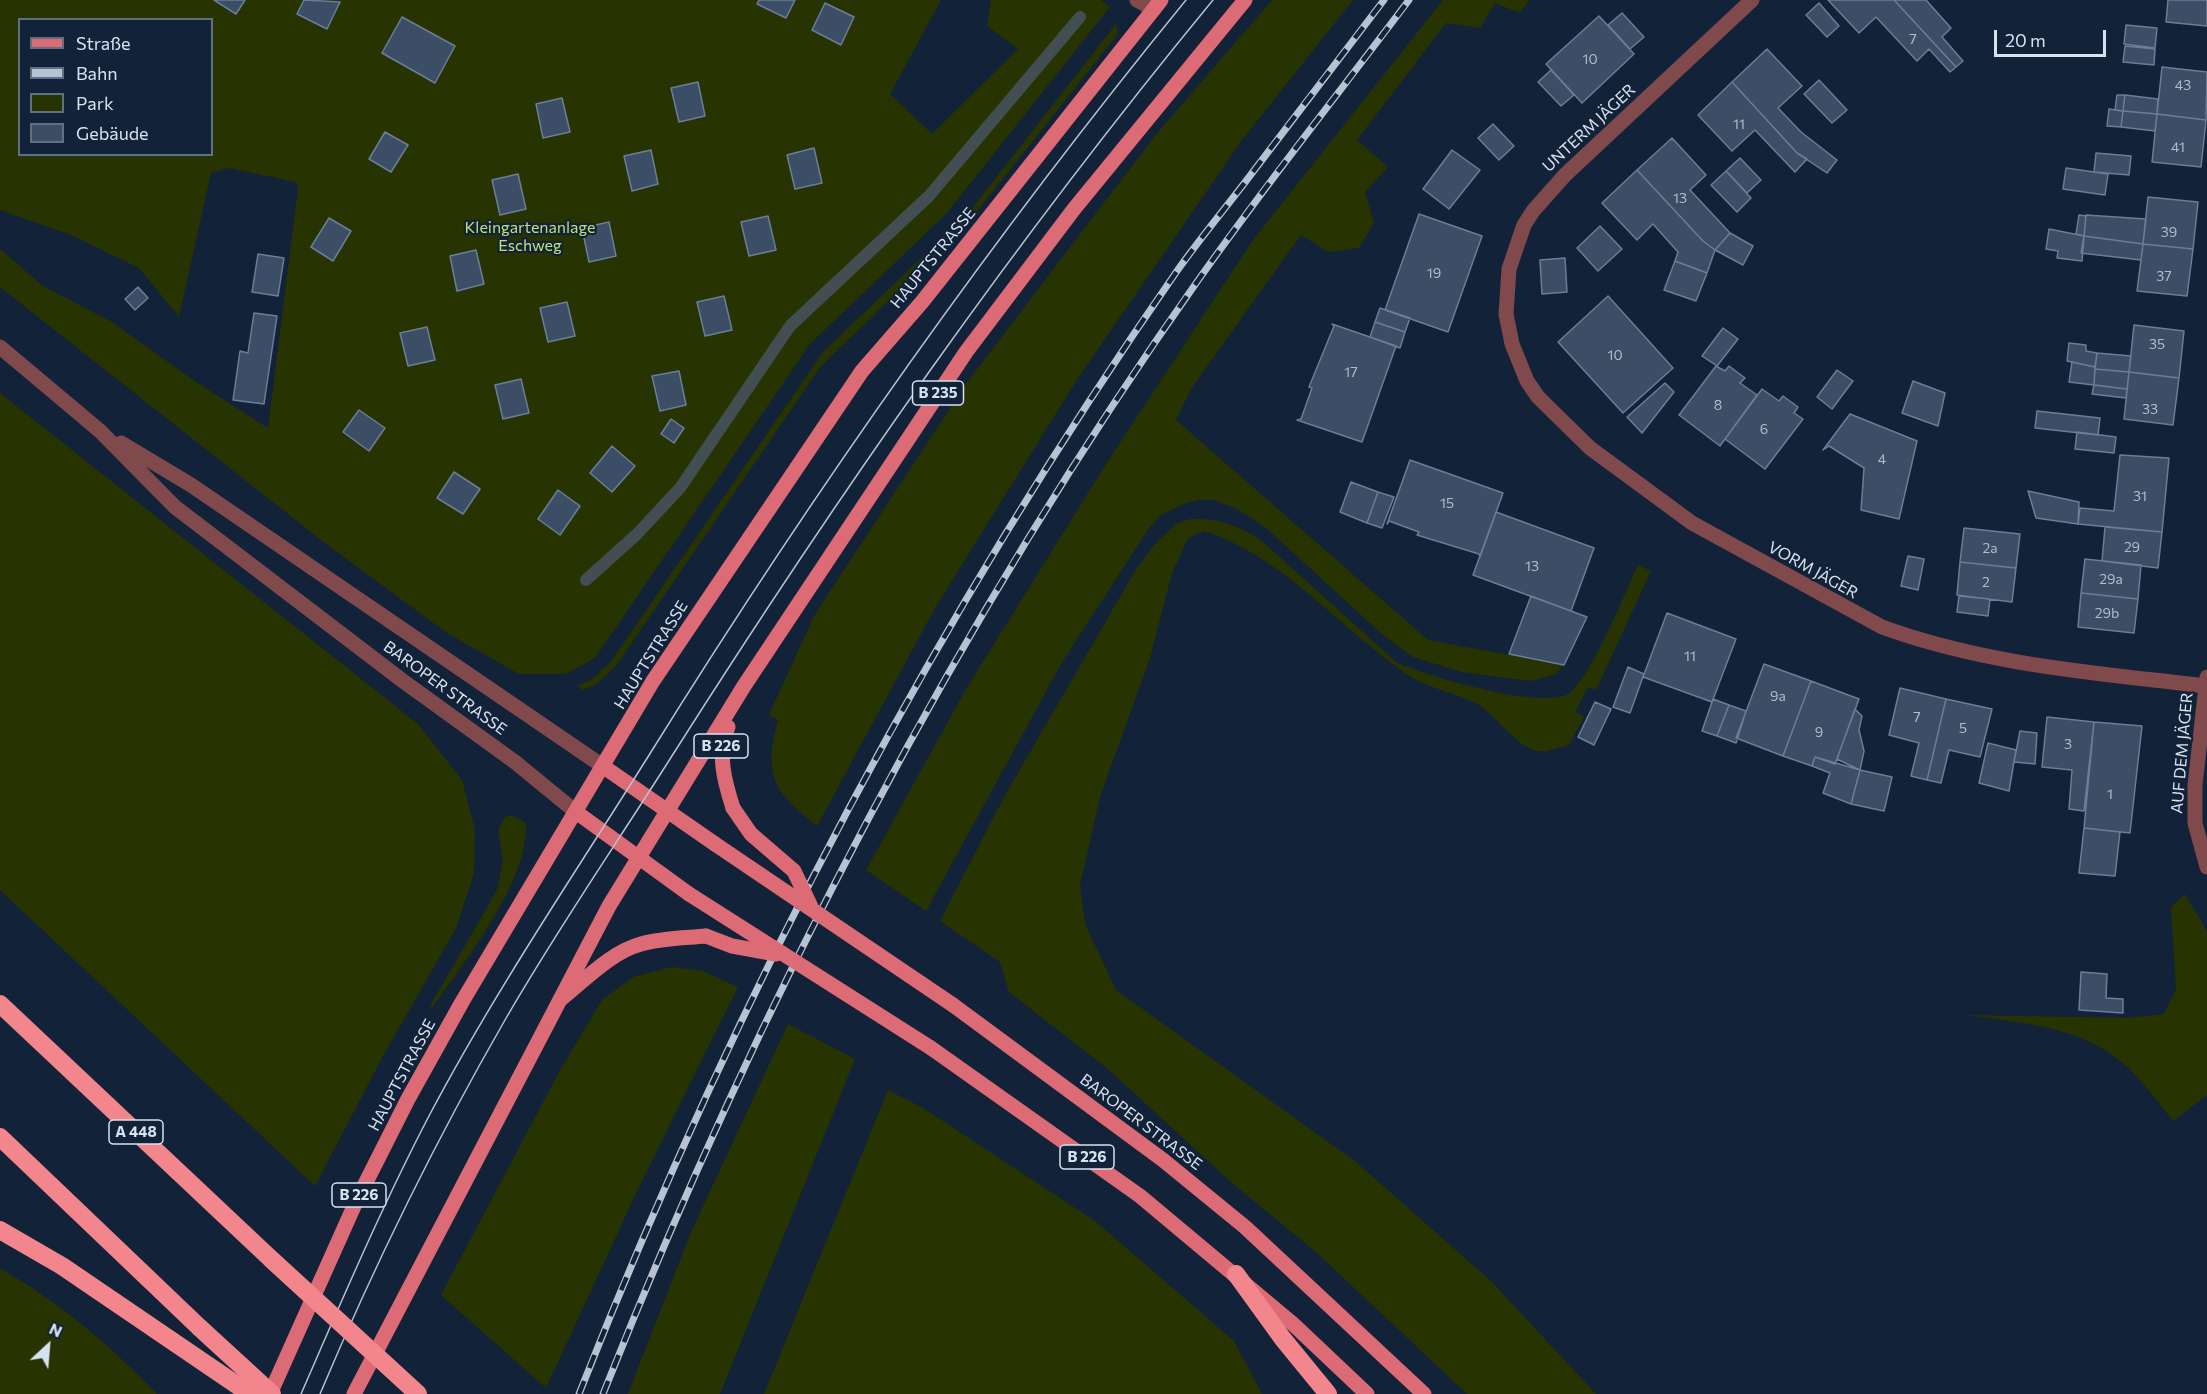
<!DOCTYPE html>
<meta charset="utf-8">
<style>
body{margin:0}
#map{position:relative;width:2207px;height:1394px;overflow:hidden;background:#122238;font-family:Commissioner,sans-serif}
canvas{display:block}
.legend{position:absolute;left:18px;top:18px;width:195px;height:138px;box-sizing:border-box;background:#122238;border:2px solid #616f82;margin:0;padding:8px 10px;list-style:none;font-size:18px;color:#d7e2f0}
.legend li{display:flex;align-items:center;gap:12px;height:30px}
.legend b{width:30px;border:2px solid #616f82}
.north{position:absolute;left:18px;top:1316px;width:60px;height:60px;-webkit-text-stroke:4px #122238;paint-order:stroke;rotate:26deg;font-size:16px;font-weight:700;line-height:24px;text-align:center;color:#d7e2f0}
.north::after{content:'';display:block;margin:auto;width:21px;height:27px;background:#d7e2f0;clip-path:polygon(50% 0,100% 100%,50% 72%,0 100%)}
.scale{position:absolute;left:1994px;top:30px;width:112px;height:27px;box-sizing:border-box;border:3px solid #d7e2f0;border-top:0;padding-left:8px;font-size:18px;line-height:21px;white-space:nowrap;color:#d7e2f0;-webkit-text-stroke:4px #122238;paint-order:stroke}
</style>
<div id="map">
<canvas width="2207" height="1394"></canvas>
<ul class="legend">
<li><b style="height:8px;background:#dd6b75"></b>Straße</li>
<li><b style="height:8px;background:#b7c3d2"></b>Bahn</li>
<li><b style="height:16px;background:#273402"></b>Park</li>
<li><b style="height:16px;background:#3b4e66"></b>Gebäude</li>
</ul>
<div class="north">N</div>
<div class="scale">20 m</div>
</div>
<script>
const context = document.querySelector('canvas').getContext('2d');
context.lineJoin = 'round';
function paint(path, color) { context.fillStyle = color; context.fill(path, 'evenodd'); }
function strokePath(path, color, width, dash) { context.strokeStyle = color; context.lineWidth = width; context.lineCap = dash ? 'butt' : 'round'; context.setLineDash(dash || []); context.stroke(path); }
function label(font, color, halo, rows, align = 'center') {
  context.font = font + ' Commissioner,sans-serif'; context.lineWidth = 4.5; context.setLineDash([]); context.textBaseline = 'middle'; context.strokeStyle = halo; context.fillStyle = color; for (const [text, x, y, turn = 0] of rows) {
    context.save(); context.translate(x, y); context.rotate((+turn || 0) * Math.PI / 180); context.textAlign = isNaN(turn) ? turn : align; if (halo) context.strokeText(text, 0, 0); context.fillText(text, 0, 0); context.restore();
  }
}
const green = new Path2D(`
 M 0,0 L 941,0 L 890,94 L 932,134 L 1018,49 L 987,26 L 991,0 L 1101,0 L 1110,7 L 946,214 L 810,344 L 595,658 L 566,674 L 519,674 L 447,633 L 321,540 L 0,287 L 0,249 L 43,286 L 112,322 L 196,382 L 268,428 L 298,188 L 296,182 L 229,168 L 211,173 L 179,317 L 139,268 L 71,235 L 0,210 ZM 20,20 L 212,20 L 212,154 L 20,154 Z
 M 1272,0 L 1353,0 L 1242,140 L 1078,378 L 935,608 L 817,826 C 773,791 763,776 778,720 L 769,715 L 814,616 L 965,385 L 1154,137 Z
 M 1443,0 L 1529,0 L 1520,13 L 1495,3 L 1480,28 L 1446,23 L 1357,140 L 1388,167 L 1365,192 L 1374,223 L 1359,248 L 1328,252 L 1301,235 L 1191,389 L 1176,420 L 1428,640 L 1564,665 L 1554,675 L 1530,681 L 1462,672 L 1413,657 L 1383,635 L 1265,527 L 1237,509 L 1214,500 L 1198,500 L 1186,503 L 1161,515 L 1149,528 L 1061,664 L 926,911 L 866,870 L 966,689 L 1106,464 L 1253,240 Z
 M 1116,24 L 1118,34 L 962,230 L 821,366 L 616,666 L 595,685 L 582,690 L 578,685 L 591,680 L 610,663 L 823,352 L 970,211 Z
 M 0,393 L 418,724 L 462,780 L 475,830 L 474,873 L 456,928 L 383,1056 L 315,1186 L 0,890 Z
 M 1190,519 C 1217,518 1239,525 1262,541 L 1396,662 C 1423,675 1552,714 1572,691 C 1597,664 1621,601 1638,565 L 1651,571 L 1596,690 L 1588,687 L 1575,712 L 1584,717 L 1569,745 C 1560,747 1546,753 1537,751 C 1516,747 1497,715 1477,704 C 1454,692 1426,688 1405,673 C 1339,627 1282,556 1204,531 L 1188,538 L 1172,573 L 1150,658 L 1100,797 L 1080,885 L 1085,924 L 1116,990 L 1356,1162 L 1491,1281 L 1596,1394 L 1467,1394 L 1316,1252 L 1233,1184 L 1109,1070 L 1009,992 L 1000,962 L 940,921 L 1004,797 L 1135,571 L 1153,546 L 1177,523 Z
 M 512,815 L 526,823 C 529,881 465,961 432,1008 L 430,1006 L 497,890 L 503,859 L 498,830 L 505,817 Z
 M 2185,894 L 2207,931 L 2207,1095 L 2173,1121 C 2154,1097 2136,1071 2111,1054 C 2069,1025 2014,1022 1966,1015 L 2128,1018 L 2164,1014 L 2176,989 L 2171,907 Z
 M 672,967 L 703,971 L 738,987 L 638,1189 L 546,1388 L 441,1295 L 558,1074 L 602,1000 L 633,977 Z
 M 788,1024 L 855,1059 L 720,1394 L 628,1394 L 691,1232 Z
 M 888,1090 L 923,1108 L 1095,1221 L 1234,1341 L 1262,1394 L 764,1394 Z
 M 0,1268 C 60,1303 109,1344 157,1394 L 0,1394 Z`);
const stream = new Path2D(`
 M 586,580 L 637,534 L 680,488 L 790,326 L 929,196 L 1080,17`);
const building = new Path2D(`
 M 214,0 L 245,0 L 236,14 Z
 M 304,0 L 340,2 L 327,29 L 297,14 Z
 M 759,0 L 795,0 L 786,18 L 757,4 Z
 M 1828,0 L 1894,0 L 1956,67 L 1950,72 L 1929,49 L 1917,61 L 1876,17 L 1859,33 Z
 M 1894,0 L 1926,0 L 1951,28 L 1942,37 L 1963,61 L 1956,67 Z
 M 2168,0 L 2207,0 L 2207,26 L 2166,22 Z
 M 825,3 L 854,17 L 841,45 L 812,30 Z
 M 1819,3 L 1839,26 L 1827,37 L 1806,15 Z
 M 1622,13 L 1644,37 L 1630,49 L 1608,25 Z
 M 1599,16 L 1634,54 L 1582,103 L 1546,64 Z
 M 402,17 L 455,46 L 435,83 L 382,53 Z
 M 2126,25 L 2157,28 L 2155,48 L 2124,44 Z
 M 2125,46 L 2155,49 L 2154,65 L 2123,62 Z
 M 1767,49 L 1802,86 L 1778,108 L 1801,132 L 1837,160 L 1827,173 L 1797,153 L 1732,82 Z
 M 2162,67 L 2207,72 L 2206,120 L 2157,114 Z
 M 1551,70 L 1574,95 L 1561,106 L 1538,82 Z
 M 1819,80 L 1847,110 L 1832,123 L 1804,94 Z
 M 698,82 L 705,116 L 679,122 L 671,88 Z
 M 1732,82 L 1797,153 L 1807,159 L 1795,172 L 1755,130 L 1732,151 L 1698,115 Z
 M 2117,95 L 2125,95 L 2123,111 L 2115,110 Z
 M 2125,95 L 2158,99 L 2157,114 L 2123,111 Z
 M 562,98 L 570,132 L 543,138 L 536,104 Z
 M 2109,109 L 2123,111 L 2121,127 L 2107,126 Z
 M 2123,111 L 2157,114 L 2155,131 L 2121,127 Z
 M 2157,114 L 2206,120 L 2201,167 L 2152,162 Z
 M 1493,124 L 1514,146 L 1499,160 L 1478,138 Z
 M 385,132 L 408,145 L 391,172 L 369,159 Z
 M 1672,138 L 1706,175 L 1690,190 L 1730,233 L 1715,250 L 1703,241 L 1637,170 Z
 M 814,148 L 822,183 L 795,189 L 787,155 Z
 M 651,150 L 658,184 L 632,191 L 624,156 Z
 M 1452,150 L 1480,170 L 1449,209 L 1423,189 Z
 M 2096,153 L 2131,156 L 2129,175 L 2094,172 Z
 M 1740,158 L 1761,180 L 1747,193 L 1726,171 Z
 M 2066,168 L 2108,174 L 2105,195 L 2063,189 Z
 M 1637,170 L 1703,241 L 1715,250 L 1707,273 L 1675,261 L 1678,252 L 1653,224 L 1637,240 L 1602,203 Z
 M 1726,171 L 1751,198 L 1737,212 L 1711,185 Z
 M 518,174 L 526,209 L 500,215 L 492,180 Z
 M 2148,197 L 2198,202 L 2193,249 L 2143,244 Z
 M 1419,214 L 1482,236 L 1448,332 L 1385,310 Z
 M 2079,215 L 2086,216 L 2084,236 L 2076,234 Z
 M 2086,215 L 2146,219 L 2143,244 L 2084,236 Z
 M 768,216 L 776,250 L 749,256 L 741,222 Z
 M 329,218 L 351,231 L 333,261 L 311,247 Z
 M 609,222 L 616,256 L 589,262 L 582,228 Z
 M 1600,226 L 1622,249 L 1598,271 L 1577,248 Z
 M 2049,229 L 2084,236 L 2082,261 L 2057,258 L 2058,251 L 2046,249 Z
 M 1730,233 L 1753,246 L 1743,265 L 1715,250 Z
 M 2084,236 L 2143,244 L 2141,260 L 2081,253 Z
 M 2143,244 L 2193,249 L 2187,296 L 2137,291 Z
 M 476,250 L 484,284 L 457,291 L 450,256 Z
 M 258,254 L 284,258 L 278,296 L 252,292 Z
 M 1565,258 L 1567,292 L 1542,294 L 1540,260 Z
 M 1675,261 L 1707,273 L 1696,301 L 1664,290 Z
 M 138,287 L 148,298 L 135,310 L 125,299 Z
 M 724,296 L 732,330 L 705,336 L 697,302 Z
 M 1608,296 L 1673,368 L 1623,413 L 1558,342 Z
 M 567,302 L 575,336 L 548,342 L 540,308 Z
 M 1380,308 L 1410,318 L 1405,332 L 1375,322 Z
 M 254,313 L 277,316 L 264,404 L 233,400 L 240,351 L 248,353 Z
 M 1375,322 L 1405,332 L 1400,348 L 1370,337 Z
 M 1332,324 L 1396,346 L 1362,442 L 1297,420 L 1301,419 L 1312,388 L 1309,387 L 1334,326 Z
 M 2134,325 L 2184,331 L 2179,378 L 2129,372 Z
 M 427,327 L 435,360 L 408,366 L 400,333 Z
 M 1723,328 L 1738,339 L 1717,366 L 1702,356 Z
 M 2069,343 L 2086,345 L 2086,351 L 2097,353 L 2095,367 L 2067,361 Z
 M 2097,353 L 2131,356 L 2129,372 L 2095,369 Z
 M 2072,362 L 2095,367 L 2094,385 L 2069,382 Z
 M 1716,366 L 1725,371 L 1729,366 L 1745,378 L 1740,383 L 1757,395 L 1720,446 L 1679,415 Z
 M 2095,369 L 2129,372 L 2127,389 L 2094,385 Z
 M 1837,370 L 1853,381 L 1832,409 L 1817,397 Z
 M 679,371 L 686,405 L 660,411 L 652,376 Z
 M 2129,372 L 2179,378 L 2173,425 L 2124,419 Z
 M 521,379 L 529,413 L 503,419 L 495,385 Z
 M 1913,381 L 1945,393 L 1938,426 L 1902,413 Z
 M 1665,383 L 1674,392 L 1642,433 L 1627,417 Z
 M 2094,385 L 2127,389 L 2126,398 L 2092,394 Z
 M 1762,389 L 1779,401 L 1783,396 L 1798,407 L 1794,413 L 1803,419 L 1765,469 L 1725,439 Z
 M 359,410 L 385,428 L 369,451 L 343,432 Z
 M 2037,411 L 2100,418 L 2098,435 L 2035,428 Z
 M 1850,414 L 1917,441 L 1899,519 L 1861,510 L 1864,468 L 1829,446 L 1823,450 Z
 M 671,419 L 684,428 L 674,443 L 661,434 Z
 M 2077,432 L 2116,437 L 2114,453 L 2075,449 Z
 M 612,446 L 635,466 L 612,492 L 590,473 Z
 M 2120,455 L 2169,458 L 2162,532 L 2078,524 L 2080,508 L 2114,511 Z
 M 1410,460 L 1503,493 L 1480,557 L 1479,554 L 1417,535 L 1419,532 L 1389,521 L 1387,524 Z
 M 454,472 L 480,489 L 463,514 L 437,498 Z
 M 1351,482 L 1378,492 L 1367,523 L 1340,512 Z
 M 558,490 L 580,506 L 560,535 L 538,519 Z
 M 2028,491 L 2079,502 L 2078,524 L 2036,518 Z
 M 1378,492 L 1394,497 L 1382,528 L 1367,523 Z
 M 1496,512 L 1594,548 L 1571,611 L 1473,575 Z
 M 2105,527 L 2162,532 L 2158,568 L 2102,561 Z
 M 1964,528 L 2020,534 L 2016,568 L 1960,562 Z
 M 1908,556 L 1924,559 L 1918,590 L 1901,586 Z
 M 2085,559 L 2141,565 L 2138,599 L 2081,593 Z
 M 1960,562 L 2016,568 L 2012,602 L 1957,595 Z
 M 2081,593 L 2138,599 L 2134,633 L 2078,627 Z
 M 1531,596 L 1587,617 L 1564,665 L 1509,654 Z
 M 1959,596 L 1990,599 L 1988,616 L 1957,612 Z
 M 1667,613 L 1736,639 L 1712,702 L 1643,677 Z
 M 1764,664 L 1811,681 L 1783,756 L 1736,738 Z
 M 1628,667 L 1644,674 L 1630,713 L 1613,707 Z
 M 1811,681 L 1859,699 L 1835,764 L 1815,757 L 1812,766 L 1783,756 Z
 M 1900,688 L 1946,699 L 1927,780 L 1911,776 L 1919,743 L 1889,735 Z
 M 1713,699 L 1729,705 L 1717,736 L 1702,731 Z
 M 1946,699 L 1992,709 L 1980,757 L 1949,750 L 1941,783 L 1927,780 Z
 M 1595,702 L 1611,709 L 1594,745 L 1578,737 Z
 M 1729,705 L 1746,711 L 1736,743 L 1717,736 Z
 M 1855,709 L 1862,716 L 1859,730 L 1864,751 L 1860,770 L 1837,759 Z
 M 2047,717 L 2094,722 L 2084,811 L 2069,809 L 2072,770 L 2042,767 Z
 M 2094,722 L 2142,726 L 2130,833 L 2084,828 Z
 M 2020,731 L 2037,733 L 2035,764 L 2014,762 Z
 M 1988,743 L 2016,750 L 2009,791 L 1979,783 Z
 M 1815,757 L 1860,770 L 1851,804 L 1823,793 L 1830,773 L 1812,766 Z
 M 1860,770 L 1892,777 L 1884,811 L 1851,804 Z
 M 2084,828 L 2120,832 L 2115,876 L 2079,873 Z
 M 2081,972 L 2107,974 L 2106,998 L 2123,999 L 2123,1013 L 2079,1010 Z`);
const minor = new Path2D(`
 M 1137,0 L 1154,9
 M 1752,0 L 1565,175 L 1533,211 L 1524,225 L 1509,269 L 1506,314 L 1512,344 L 1527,381 L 1538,397 L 1590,448 L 1692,523 L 1882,627 C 1986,665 2097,673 2206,686
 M 0,347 L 100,431 L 175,507 L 403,681 L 515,762 L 576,812
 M 121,443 L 191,485 L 604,767
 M 2207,677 L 2195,785 L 2195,823 L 2207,867`);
const major = new Path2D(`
 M 728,727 C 717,754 724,780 733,808
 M 604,767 L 715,844
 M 576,812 L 689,894
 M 561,999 C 585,980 611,952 641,944 C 662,938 684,938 706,936
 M 953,1005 L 1163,1160 L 1245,1227 L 1424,1394
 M 931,1048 L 1140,1196 L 1293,1324 L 1367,1394
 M 270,1394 L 355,1204 L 408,1099 L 462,1002 L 653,681 L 862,371 L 922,302 L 1161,0
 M 354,1394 L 609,906 L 744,686 L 966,352 L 1074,209 L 1245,0`);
const highway = new Path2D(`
 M 0,1004 L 272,1260
 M 0,1137 L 200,1328
 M 0,1230 L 62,1266 L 250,1394
 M 1236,1274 L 1283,1339 L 1328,1394`);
const tram = new Path2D(`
 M 301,1394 C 342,1300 382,1206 430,1114 C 496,989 576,872 651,752 C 814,490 991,239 1186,0
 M 320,1394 C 374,1266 436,1140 505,1020 C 556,931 615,846 670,759 C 838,494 1013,243 1213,0`);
const rail = new Path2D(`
 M 579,1394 C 735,999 934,620 1177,271 C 1199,240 1223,211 1246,181 C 1292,120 1338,60 1384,0
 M 603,1394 C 757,1007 958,619 1199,279 C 1266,184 1339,93 1409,0`);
const majorBridge = new Path2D(`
 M 733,808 L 751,834 L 794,871 L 812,909
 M 715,844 L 953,1005
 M 689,894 L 931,1048
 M 706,936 L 732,946 L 776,954`);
const highwayBridge = new Path2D(`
 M 272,1260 L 418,1394
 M 200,1328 L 272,1394`);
const numberNames = [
 ["7",1913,39],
 ["10",1590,59],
 ["43",2183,85],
 ["11",1739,124],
 ["41",2178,147],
 ["13",1680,198],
 ["39",2169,232],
 ["19",1434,273],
 ["37",2164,276],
 ["35",2157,344],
 ["10",1615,355],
 ["17",1351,372],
 ["8",1718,405],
 ["33",2150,409],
 ["6",1764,429],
 ["4",1882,459],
 ["31",2140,496],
 ["15",1447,503],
 ["29",2132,547],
 ["2a",1990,548],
 ["13",1532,566],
 ["29a",2111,579],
 ["2",1986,582],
 ["29b",2107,613],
 ["11",1690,656],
 ["9a",1778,696],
 ["7",1917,717],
 ["5",1963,728],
 ["9",1819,732],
 ["3",2068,744],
 ["1",2110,794]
];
const shields = [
 [938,393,51],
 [721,746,54],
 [136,1132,54],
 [1087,1157,54],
 [359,1195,54]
];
const shieldNames = [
 ["B 235",938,393],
 ["B 226",721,746],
 ["A 448",136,1132],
 ["B 226",1087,1157],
 ["B 226",359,1195]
];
const streetNames = [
 ["UNTERM JÄGER",1589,128,-43],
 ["HAUPTSTRASSE",933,258,-51],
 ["VORM JÄGER",1813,570,29],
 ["HAUPTSTRASSE",651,655,-58],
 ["BAROPER STRASSE",445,688,36],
 ["AUF DEM JÄGER",2182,753,-85],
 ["HAUPTSTRASSE",402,1075,-62],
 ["BAROPER STRASSE",1141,1122,37]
];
const parkNames = [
 ["Kleingartenanlage",530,228],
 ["Eschweg",530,246]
];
paint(green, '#273402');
strokePath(stream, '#424e52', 12);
paint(building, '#3b4e66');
strokePath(building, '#6a7e98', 1.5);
strokePath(minor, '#80494c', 15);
strokePath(major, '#dd6b75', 15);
strokePath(highway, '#f3858d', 18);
strokePath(tram, '#b7c3d2', 1.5);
strokePath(rail, '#b7c3d2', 7);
strokePath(rail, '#122238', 4.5, [14]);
strokePath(majorBridge, '#dd6b75', 15);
strokePath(highwayBridge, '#f3858d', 18);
label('14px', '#b0bdce', null, numberNames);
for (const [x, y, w] of shields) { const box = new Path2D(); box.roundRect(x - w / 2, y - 12, w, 24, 4.5); context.fillStyle = '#122238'; context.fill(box); strokePath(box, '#d7e2f0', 1.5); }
label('bold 15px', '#d7e2f0', null, shieldNames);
label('16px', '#d7e2f0', '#122238', streetNames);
label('16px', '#bee077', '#122238', parkNames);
</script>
